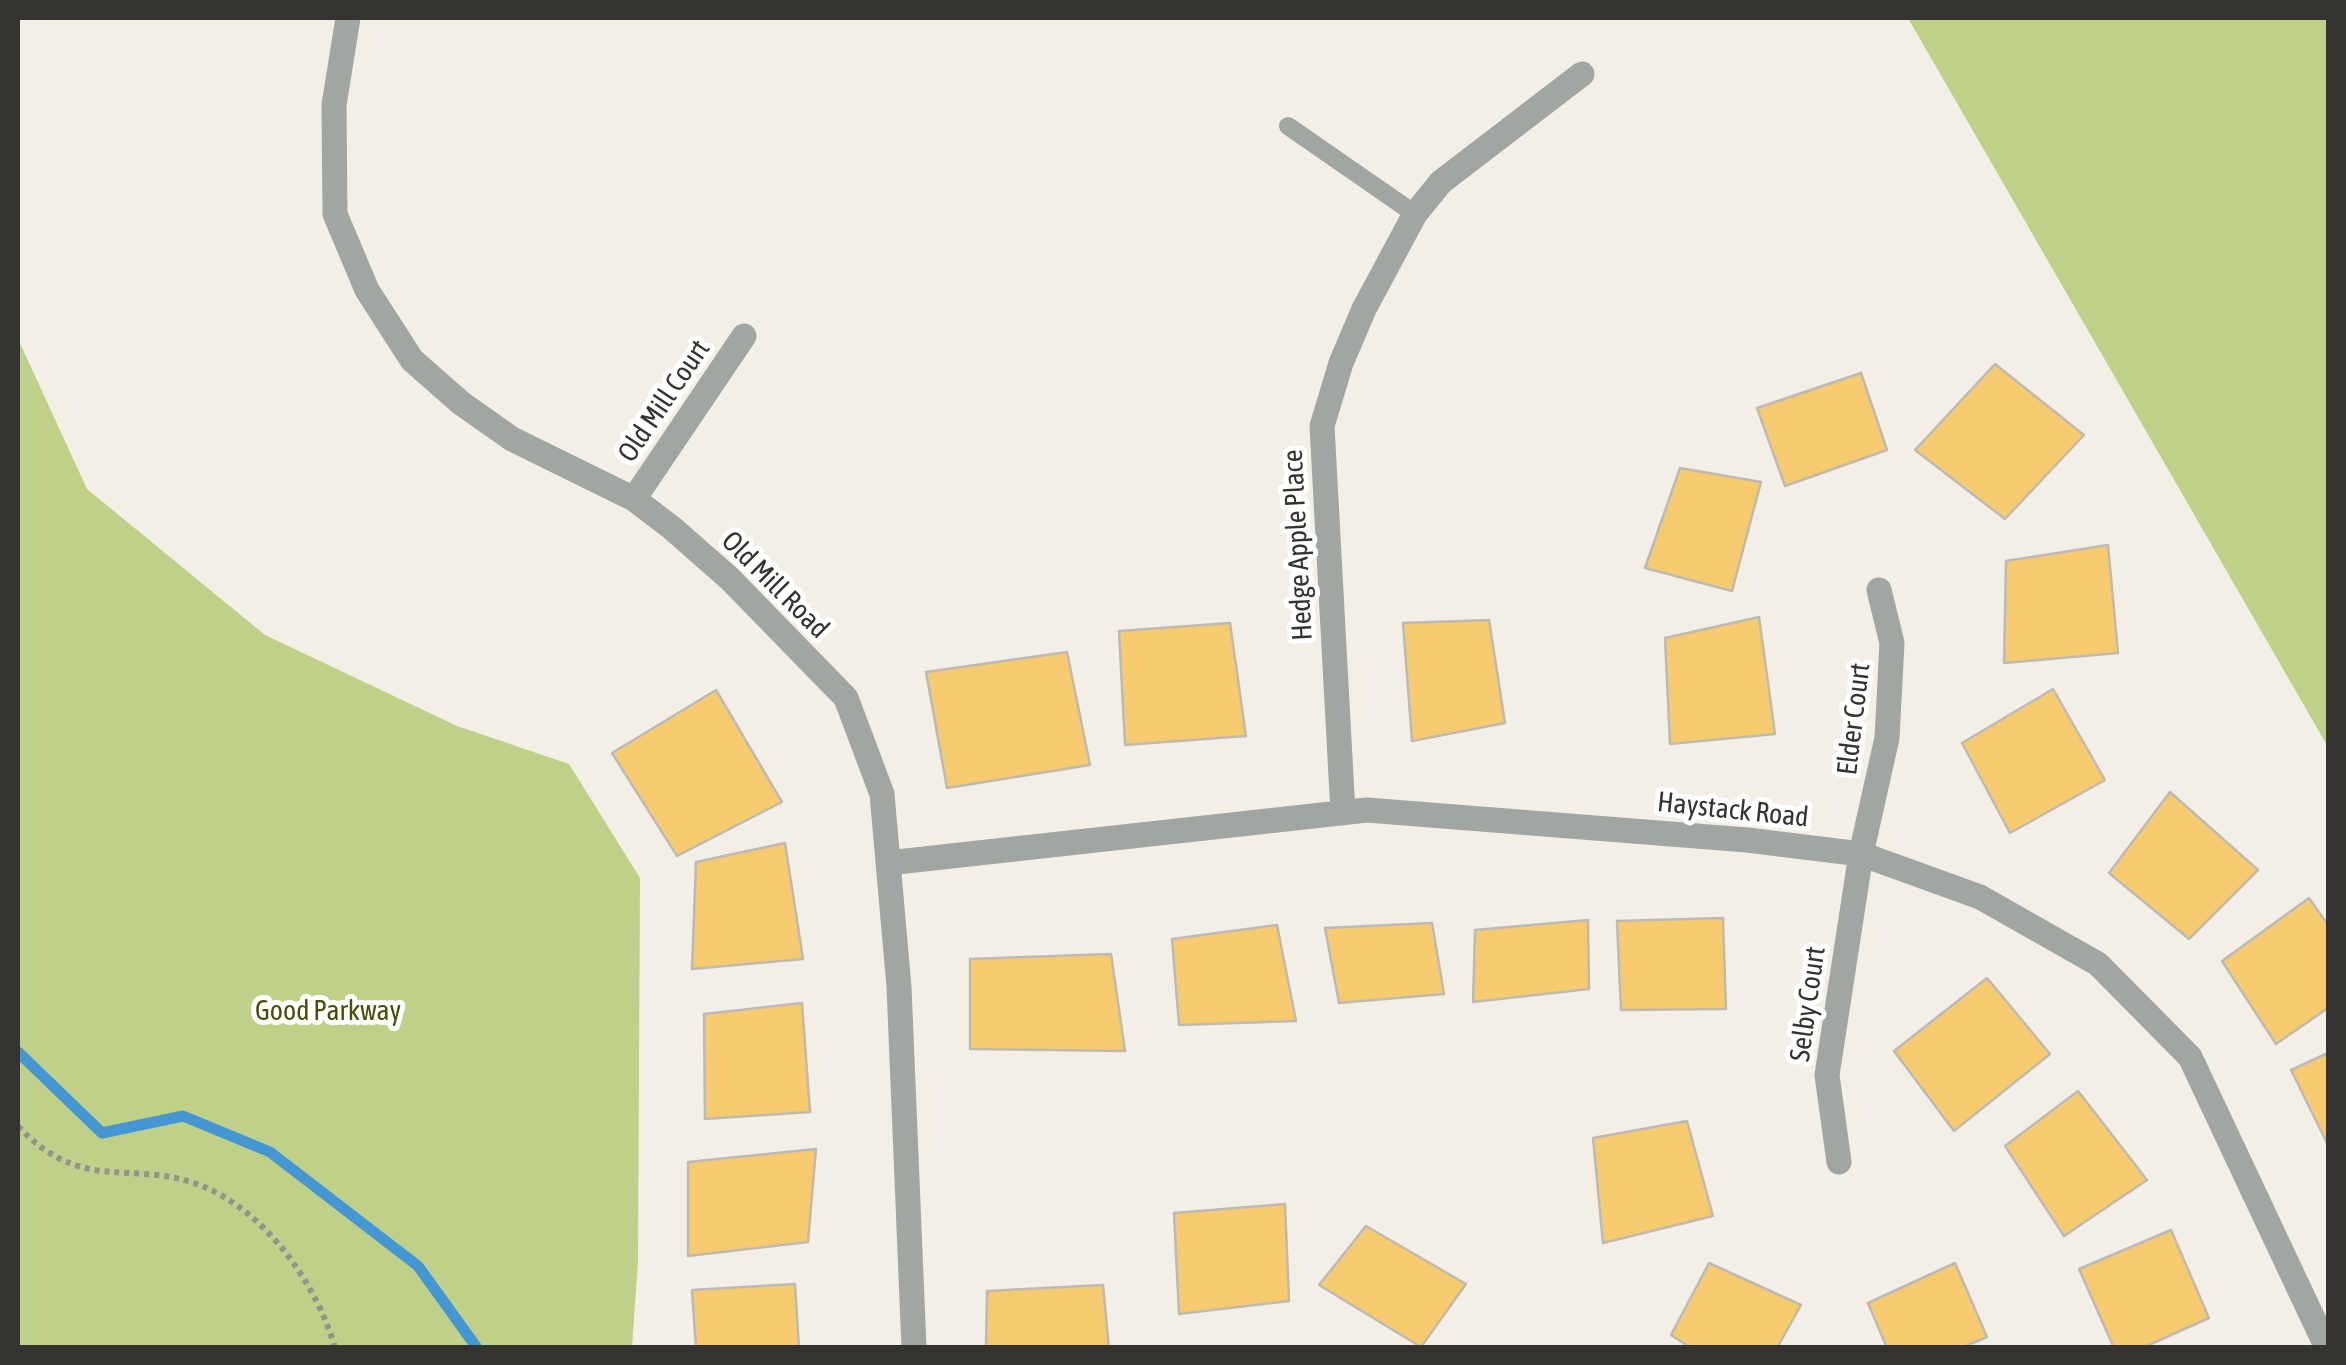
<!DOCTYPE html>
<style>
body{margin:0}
#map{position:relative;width:2346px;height:1365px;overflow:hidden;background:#f3efe6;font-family:"Asap Condensed",sans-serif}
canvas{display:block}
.frame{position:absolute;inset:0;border:20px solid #34332f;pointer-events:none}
</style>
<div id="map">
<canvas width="2346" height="1365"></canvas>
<div class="frame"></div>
</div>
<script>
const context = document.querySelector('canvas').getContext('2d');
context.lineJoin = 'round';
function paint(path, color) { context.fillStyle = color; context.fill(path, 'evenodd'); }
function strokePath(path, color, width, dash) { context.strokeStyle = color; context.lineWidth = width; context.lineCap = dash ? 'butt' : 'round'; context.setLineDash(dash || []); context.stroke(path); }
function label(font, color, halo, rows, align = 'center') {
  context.font = font + ' "Asap Condensed",sans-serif'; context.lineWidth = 10; context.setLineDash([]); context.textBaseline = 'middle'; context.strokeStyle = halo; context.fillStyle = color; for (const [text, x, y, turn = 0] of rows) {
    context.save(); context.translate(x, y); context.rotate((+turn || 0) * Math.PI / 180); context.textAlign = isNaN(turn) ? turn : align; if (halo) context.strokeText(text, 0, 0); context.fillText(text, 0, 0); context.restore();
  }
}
const green = new Path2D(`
 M 1908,18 L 2328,18 L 2328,747 Z
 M 18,339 L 87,489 L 265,635 L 457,726 L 569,764 L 640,878 L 638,1261 L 632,1347 L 18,1347 Z`);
const stream = new Path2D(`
 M 18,1052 L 102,1133 L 183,1116 L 270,1152 L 418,1266 L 477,1348`);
const building = new Path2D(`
 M 1995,364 L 2084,435 L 2005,519 L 1915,450 Z
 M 1861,373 L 1887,450 L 1785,486 L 1757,408 Z
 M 1680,468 L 1761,482 L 1732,591 L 1645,568 Z
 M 2108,545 L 2118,653 L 2004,663 L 2006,561 Z
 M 1759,617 L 1775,734 L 1670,744 L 1665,638 Z
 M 1489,620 L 1505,723 L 1412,741 L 1403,623 Z
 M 1230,623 L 1246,736 L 1125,745 L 1119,631 Z
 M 1067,652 L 1090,765 L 947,788 L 926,672 Z
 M 2053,689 L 2105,780 L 2010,833 L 1962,743 Z
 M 716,690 L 782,802 L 677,856 L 612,753 Z
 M 2170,792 L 2258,870 L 2189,939 L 2109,873 Z
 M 785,843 L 803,959 L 692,969 L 696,862 Z
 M 2309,898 L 2328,925 L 2328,1008 L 2276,1044 L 2222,961 Z
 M 1723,918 L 1726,1009 L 1621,1010 L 1617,921 Z
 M 1588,920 L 1589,989 L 1473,1002 L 1475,930 Z
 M 1432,923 L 1444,994 L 1339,1003 L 1325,928 Z
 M 1277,925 L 1296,1021 L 1179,1025 L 1172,939 Z
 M 1111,954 L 1125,1051 L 970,1049 L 970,959 Z
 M 1987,978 L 2050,1054 L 1954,1131 L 1894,1051 Z
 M 802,1003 L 810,1112 L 705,1119 L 704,1014 Z
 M 2328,1053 L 2328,1145 L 2291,1070 Z
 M 2078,1091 L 2147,1180 L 2064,1236 L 2005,1146 Z
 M 1687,1121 L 1713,1216 L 1603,1243 L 1593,1138 Z
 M 816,1149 L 808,1242 L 688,1256 L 688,1162 Z
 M 1285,1204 L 1289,1301 L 1179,1314 L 1174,1213 Z
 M 1366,1226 L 1466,1284 L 1421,1347 L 1319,1285 Z
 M 2171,1230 L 2209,1318 L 2142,1348 L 2114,1348 L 2079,1269 Z
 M 1709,1263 L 1801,1305 L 1777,1348 L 1691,1348 L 1671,1335 Z
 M 1955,1263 L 1987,1337 L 1961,1348 L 1887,1348 L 1868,1303 Z
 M 795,1284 L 799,1348 L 696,1348 L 692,1290 Z
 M 1103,1285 L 1109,1348 L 986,1348 L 987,1291 Z`);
const path = new Path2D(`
 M 18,1126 C 83,1196 133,1158 202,1186 C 265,1211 317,1284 335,1348`);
const lane = new Path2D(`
 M 1288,126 L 1415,214`);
const street = new Path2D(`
 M 348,18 L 334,105 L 335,214 L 367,290 L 412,360 L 461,403 L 512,439 L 634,499 L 672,528 L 730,579 L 846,698 L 882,794 L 899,987 L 914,1348
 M 634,499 L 744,336
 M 1343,813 L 1322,426 L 1341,363 L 1364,309 L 1415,214 L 1441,182 L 1582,74
 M 888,863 L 1367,810 L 1747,840 L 1861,854 L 1980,897 L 2098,964 L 2190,1057 L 2327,1348
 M 1839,1162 L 1827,1075 L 1861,854 L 1887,738 L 1892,643 L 1879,590`);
const streetNames = [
 ["Old Mill Court",664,401,-56],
 ["Hedge Apple Place",1298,545,-93],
 ["Old Mill Road",775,585,45],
 ["Elder Court",1854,719,-83],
 ["Haystack Road",1733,810,6],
 ["Selby Court",1808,1004,-82]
];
const parkNames = [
 ["Good Parkway",328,1011]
];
paint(green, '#bfd088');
strokePath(stream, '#4597d4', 11);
paint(building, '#f6ca6f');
strokePath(building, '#bebab1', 2.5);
strokePath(path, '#96938d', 6, [5, 5]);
strokePath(lane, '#a2a6a3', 18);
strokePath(street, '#a2a6a3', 25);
label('28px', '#34332f', '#fff', streetNames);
label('28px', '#444f08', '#fff', parkNames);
</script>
